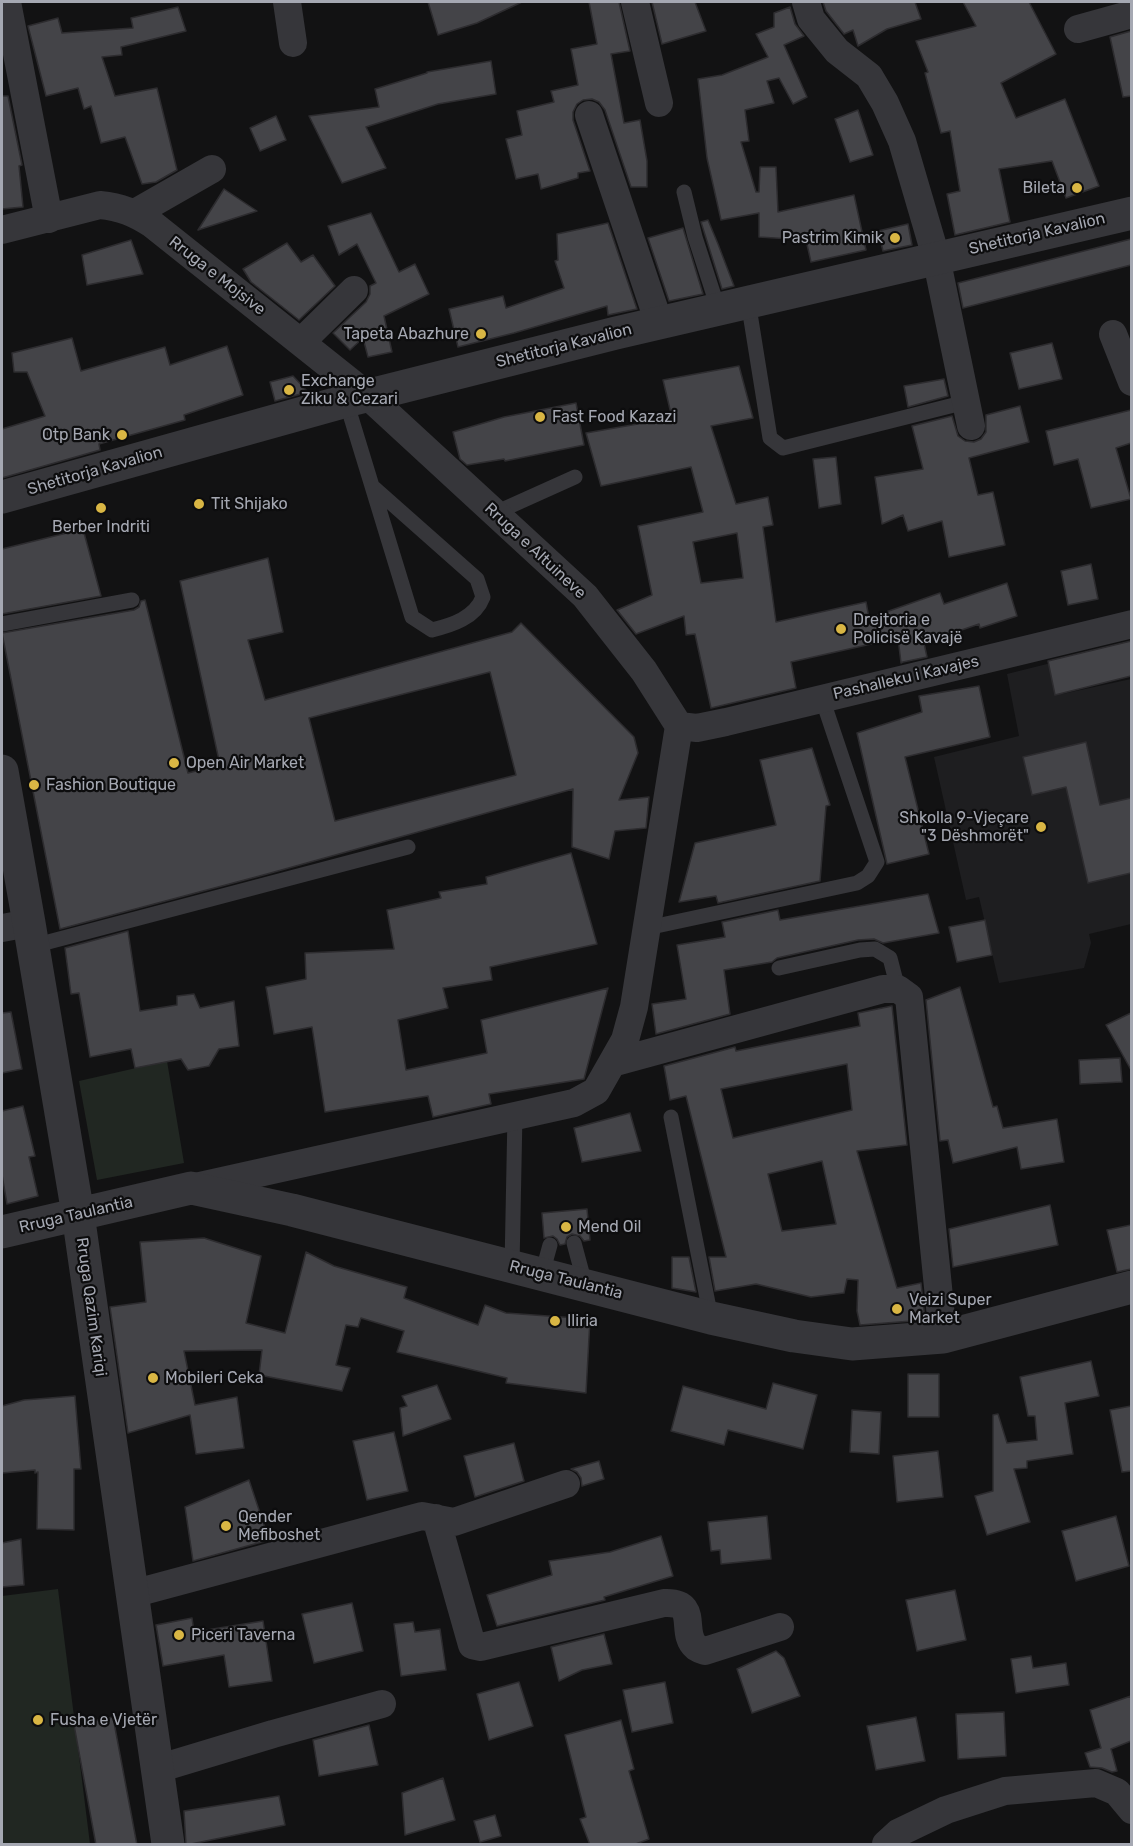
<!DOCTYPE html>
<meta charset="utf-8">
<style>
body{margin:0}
#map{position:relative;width:1133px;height:1846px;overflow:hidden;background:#121213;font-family:Rubik,sans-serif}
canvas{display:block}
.frame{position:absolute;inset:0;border:3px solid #a5a8b2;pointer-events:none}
</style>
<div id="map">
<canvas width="1133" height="1846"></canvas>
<div class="frame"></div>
</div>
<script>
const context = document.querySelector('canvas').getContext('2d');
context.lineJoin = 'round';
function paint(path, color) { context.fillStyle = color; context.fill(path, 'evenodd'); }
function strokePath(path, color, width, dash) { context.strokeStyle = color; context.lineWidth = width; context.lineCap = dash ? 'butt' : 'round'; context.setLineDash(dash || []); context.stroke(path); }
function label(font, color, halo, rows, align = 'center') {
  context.font = font + ' Rubik,sans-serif'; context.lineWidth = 4.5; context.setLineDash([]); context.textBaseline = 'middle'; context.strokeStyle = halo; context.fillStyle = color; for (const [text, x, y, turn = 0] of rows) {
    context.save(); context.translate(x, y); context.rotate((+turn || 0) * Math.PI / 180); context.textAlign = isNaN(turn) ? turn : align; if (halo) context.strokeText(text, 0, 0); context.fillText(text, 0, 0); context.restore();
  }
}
const built = new Path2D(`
 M 1055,662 L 1062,694 L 1131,679 L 1131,924 L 1089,934 L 1091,943 L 1084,968 L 999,983 L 979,897 L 966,900 L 934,757 L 1019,736 L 1007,674 Z`);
const green = new Path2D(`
 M 167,1061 L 184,1163 L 97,1180 L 79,1081 Z
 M 58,1589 L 90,1844 L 2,1844 L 2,1596 Z`);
const building = new Path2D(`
 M 428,2 L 522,2 L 477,23 L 438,35 Z
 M 589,2 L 619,2 L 630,51 L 611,54 L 624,123 L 640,120 L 647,161 L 647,187 L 631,187 L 605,110 L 599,102 L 592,99 L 583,100 L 577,104 L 573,112 L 573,120 L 590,171 L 578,173 L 578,178 L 541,189 L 538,174 L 516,179 L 506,139 L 522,135 L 517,111 L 554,102 L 551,91 L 578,85 L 571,49 L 597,44 Z
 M 652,2 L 695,2 L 706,31 L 662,44 Z
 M 823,2 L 915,2 L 921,19 L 887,29 L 858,46 L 853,30 L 844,34 L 826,11 Z
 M 963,2 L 1029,2 L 1056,54 L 1001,83 L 1016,118 L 1065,99 L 1099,186 L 1066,198 L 1052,161 L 999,169 L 1010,222 L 955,235 L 947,194 L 960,191 L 950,131 L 941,133 L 925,73 L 928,72 L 916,41 L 976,26 Z
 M 178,7 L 186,31 L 121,47 L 122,55 L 102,57 L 115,96 L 157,88 L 177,170 L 156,182 L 142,184 L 125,137 L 101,143 L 91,106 L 84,109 L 78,88 L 46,96 L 28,26 L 58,18 L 62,33 L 133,28 L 131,18 Z
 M 790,7 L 795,24 L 804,36 L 784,45 L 807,97 L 793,104 L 779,78 L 767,81 L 774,103 L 745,110 L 749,141 L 741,142 L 756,192 L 759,192 L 760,167 L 776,167 L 778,212 L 854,195 L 866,250 L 811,262 L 806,240 L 759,237 L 759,213 L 721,220 L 707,158 L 698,79 L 722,75 L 768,57 L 756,34 L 774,27 L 774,13 Z
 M 1131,31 L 1131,96 L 1123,97 L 1110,37 Z
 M 491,61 L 496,94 L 438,104 L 366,127 L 386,168 L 342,183 L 309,116 L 379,107 L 375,89 L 427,73 L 427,72 Z
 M 2,96 L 8,96 L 22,165 L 19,166 L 23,207 L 2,209 Z
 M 858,110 L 873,155 L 850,162 L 835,119 Z
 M 276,116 L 286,140 L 260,151 L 250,128 Z
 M 224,189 L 257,211 L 198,230 Z
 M 371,213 L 399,272 L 415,264 L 429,294 L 384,316 L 392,352 L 368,357 L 363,338 L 350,350 L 333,333 L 366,302 L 370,294 L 370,286 L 376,283 L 357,244 L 339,255 L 328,226 Z
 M 708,220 L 718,244 L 734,286 L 722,289 L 701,222 Z
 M 608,223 L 637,309 L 608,315 L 607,306 L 514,333 L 458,347 L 449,309 L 503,296 L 506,308 L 564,288 L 555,261 L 558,260 L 557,234 Z
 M 908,224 L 912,245 L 883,251 L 878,231 Z
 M 683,228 L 703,294 L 669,301 L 648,238 Z
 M 1131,239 L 1131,265 L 963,308 L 958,283 Z
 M 131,240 L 143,274 L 87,285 L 82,255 Z
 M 287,243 L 301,262 L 313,255 L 335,286 L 299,320 L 251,282 L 243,269 Z
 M 72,338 L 81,371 L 165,347 L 170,365 L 227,346 L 243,395 L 184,415 L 185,420 L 99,444 L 100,450 L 2,478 L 2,429 L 45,416 L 27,372 L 14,372 L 12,353 Z
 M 1052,343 L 1062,379 L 1019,389 L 1010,353 Z
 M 739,366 L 753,418 L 711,426 L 736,504 L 768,497 L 773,525 L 763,527 L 776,622 L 866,602 L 869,618 L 940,593 L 944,604 L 1007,583 L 1017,616 L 980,628 L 979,624 L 924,643 L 927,657 L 903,662 L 901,663 L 898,638 L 791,662 L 796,688 L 711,708 L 695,634 L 686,635 L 684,616 L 636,634 L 617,610 L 652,595 L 638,526 L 703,512 L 691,467 L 601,486 L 586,433 L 672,418 L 663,380 ZM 737,533 L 743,578 L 701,583 L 693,542 Z
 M 293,376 L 308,392 L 275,401 L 270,382 Z
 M 944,379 L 948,396 L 908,407 L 904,386 Z
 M 576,403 L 584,445 L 505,461 L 504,459 L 467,465 L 460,459 L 453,432 L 504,417 Z
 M 1020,406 L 1029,442 L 969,458 L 978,495 L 993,492 L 1005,545 L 949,557 L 942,521 L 908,531 L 903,515 L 882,524 L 875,477 L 923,469 L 912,426 L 952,416 L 958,436 L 965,441 L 974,442 L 981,439 L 986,432 L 986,415 Z
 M 1131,410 L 1131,443 L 1116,448 L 1131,499 L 1091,508 L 1078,459 L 1054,465 L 1046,431 Z
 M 836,457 L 841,504 L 819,508 L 813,459 Z
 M 83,529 L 101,596 L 2,614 L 2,549 Z
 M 268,558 L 283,632 L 248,640 L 265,700 L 512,632 L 521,623 L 634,737 L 638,753 L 619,800 L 649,797 L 646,828 L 615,831 L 609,859 L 572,847 L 573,789 L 267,874 L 60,929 L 2,633 L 134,610 L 139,607 L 141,601 L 145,600 L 188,773 L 220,765 L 180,581 ZM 490,672 L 516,775 L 335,821 L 309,718 Z
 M 1091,564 L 1098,599 L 1068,605 L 1061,571 Z
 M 1131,641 L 1131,676 L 1055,695 L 1048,661 Z
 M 979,686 L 990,737 L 905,757 L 929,854 L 887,864 L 857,733 L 922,712 L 919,696 Z
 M 1086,742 L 1100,805 L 1131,798 L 1131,873 L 1088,883 L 1066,787 L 1032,795 L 1023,757 Z
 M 812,748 L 830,805 L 826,806 L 820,881 L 718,903 L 716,896 L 679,902 L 695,843 L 776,825 L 760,760 Z
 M 571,853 L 597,944 L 490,967 L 492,980 L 443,988 L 448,1008 L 398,1020 L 406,1070 L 487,1053 L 481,1020 L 608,988 L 584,1079 L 489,1094 L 491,1104 L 433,1117 L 428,1096 L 325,1112 L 312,1027 L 274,1034 L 266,987 L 306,979 L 305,953 L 394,949 L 387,910 L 441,898 L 439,892 L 487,884 L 486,877 Z
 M 928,894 L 939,933 L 883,943 L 874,939 L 858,940 L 777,958 L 772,962 L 724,970 L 730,1014 L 656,1034 L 652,1004 L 686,999 L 677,945 L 725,937 L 722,922 L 778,910 L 780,920 Z
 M 985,920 L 992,955 L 957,962 L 949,927 Z
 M 128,931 L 140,1011 L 177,1005 L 177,996 L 194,994 L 200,1008 L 234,1001 L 239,1046 L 219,1049 L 209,1066 L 188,1070 L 181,1059 L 135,1068 L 131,1049 L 90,1057 L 79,993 L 71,994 L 65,948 Z
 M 960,987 L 993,1107 L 997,1106 L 1003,1128 L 1057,1119 L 1064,1162 L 1021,1169 L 1017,1147 L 953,1163 L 948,1140 L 940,1141 L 926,1000 Z
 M 892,1006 L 907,1145 L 857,1151 L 897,1288 L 921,1283 L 925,1320 L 860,1325 L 857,1311 L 858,1280 L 847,1279 L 844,1293 L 811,1297 L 756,1284 L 715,1291 L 709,1257 L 726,1257 L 686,1096 L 670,1100 L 664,1066 L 735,1047 L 736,1051 L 860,1026 L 858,1013 ZM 847,1064 L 852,1110 L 733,1138 L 721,1089 ZM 822,1161 L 836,1224 L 782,1231 L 768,1174 Z
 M 11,1012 L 22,1069 L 2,1073 L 2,1013 Z
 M 1131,1013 L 1131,1070 L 1106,1025 Z
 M 1120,1058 L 1122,1082 L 1080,1084 L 1079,1060 Z
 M 23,1106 L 35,1156 L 29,1157 L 38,1196 L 7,1204 L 2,1175 L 2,1111 Z
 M 630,1113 L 641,1151 L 582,1162 L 574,1128 Z
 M 1050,1205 L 1058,1245 L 953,1267 L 949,1229 Z
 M 587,1209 L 590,1240 L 584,1241 L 580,1236 L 572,1234 L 567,1237 L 565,1244 L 560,1245 L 557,1239 L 553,1236 L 544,1238 L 542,1213 Z
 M 1131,1225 L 1131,1269 L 1117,1272 L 1107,1230 Z
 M 204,1238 L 261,1256 L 246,1323 L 285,1333 L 306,1252 L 334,1266 L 407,1287 L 404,1298 L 478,1325 L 485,1305 L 506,1313 L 590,1319 L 586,1393 L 506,1383 L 507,1378 L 397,1352 L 404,1331 L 361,1318 L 358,1327 L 346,1325 L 336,1365 L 350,1368 L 342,1391 L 259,1375 L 262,1350 L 184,1351 L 195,1405 L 237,1397 L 244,1448 L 196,1454 L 190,1415 L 128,1433 L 110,1307 L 146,1302 L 140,1242 Z
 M 672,1257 L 689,1257 L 696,1292 L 672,1288 Z
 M 1091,1361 L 1099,1396 L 1065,1403 L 1073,1454 L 1027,1461 L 1027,1468 L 1014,1469 L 1030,1522 L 987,1535 L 975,1496 L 993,1491 L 993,1415 L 998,1414 L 1007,1443 L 1037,1440 L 1035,1416 L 1028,1416 L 1020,1377 Z
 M 908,1374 L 939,1374 L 939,1417 L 908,1417 Z
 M 773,1383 L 817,1395 L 803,1449 L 728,1430 L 724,1445 L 671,1431 L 683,1386 L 766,1409 Z
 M 437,1385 L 451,1419 L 403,1436 L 400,1408 L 407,1406 L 402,1396 Z
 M 75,1396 L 81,1469 L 74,1469 L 74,1530 L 37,1529 L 38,1472 L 35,1473 L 35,1470 L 2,1473 L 2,1406 L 24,1400 Z
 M 1131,1406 L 1131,1471 L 1122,1472 L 1110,1410 Z
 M 852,1410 L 881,1412 L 879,1454 L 850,1452 Z
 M 394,1432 L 408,1491 L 367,1500 L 353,1441 Z
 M 514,1443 L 524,1481 L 475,1497 L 464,1456 Z
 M 938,1451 L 943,1497 L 897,1502 L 893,1456 Z
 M 599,1461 L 604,1479 L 582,1486 L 581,1478 L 577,1472 L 571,1469 Z
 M 249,1480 L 269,1540 L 193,1561 L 185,1507 Z
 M 767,1516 L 771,1559 L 721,1564 L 720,1550 L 711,1551 L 708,1522 Z
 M 1116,1516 L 1129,1566 L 1076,1581 L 1062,1531 Z
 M 661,1536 L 673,1576 L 604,1597 L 605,1600 L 497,1626 L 487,1595 L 552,1575 L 549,1561 L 610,1552 Z
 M 21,1539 L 24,1585 L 2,1587 L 2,1543 Z
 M 955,1590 L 966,1640 L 917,1651 L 906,1600 Z
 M 352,1603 L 363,1651 L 314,1663 L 302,1614 Z
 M 192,1618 L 194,1632 L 263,1621 L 272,1681 L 229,1687 L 224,1655 L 163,1666 L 156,1625 Z
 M 413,1622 L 415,1632 L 440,1629 L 446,1670 L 401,1676 L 394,1624 Z
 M 604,1634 L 612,1664 L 582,1670 L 559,1681 L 551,1647 Z
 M 776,1651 L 784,1658 L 800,1696 L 752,1713 L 737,1669 Z
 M 1031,1656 L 1033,1668 L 1066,1663 L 1069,1685 L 1016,1693 L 1011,1659 Z
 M 519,1682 L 533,1726 L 489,1740 L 477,1694 Z
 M 665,1682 L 673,1723 L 632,1732 L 623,1690 Z
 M 1131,1696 L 1131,1741 L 1111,1749 L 1117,1771 L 1112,1772 L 1102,1768 L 1090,1767 L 1085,1753 L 1101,1748 L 1090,1710 Z
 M 1004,1712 L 1006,1756 L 958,1759 L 956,1714 Z
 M 113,1717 L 137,1845 L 96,1845 L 74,1725 Z
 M 916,1717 L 925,1761 L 876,1770 L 867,1726 Z
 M 621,1720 L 634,1769 L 629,1771 L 649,1839 L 633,1845 L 590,1845 L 580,1819 L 586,1817 L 565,1735 Z
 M 369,1725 L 378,1765 L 319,1776 L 313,1740 Z
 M 443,1778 L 455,1820 L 405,1835 L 402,1793 Z
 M 279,1796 L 285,1825 L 186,1845 L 184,1811 Z
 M 495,1815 L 501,1836 L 480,1842 L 474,1821 Z`);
const service = new Path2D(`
 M 684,192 L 695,237 L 718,308
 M 748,301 L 770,438 L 783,448 L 966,402
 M 346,401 L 412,617 L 432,630 C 452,625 475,618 483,597 L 477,579 L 372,486
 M 495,513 L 575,477
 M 2,624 L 132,600
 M 647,928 L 857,883 L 868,876 L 877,862 L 822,698
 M 33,946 L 408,847
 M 779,968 L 860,950 L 875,949 L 890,958 L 898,989
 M 671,1117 L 711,1318
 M 574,1243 L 585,1284
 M 512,1266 L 515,1114
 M 542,1274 L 550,1245`);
const minor = new Path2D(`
 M 7,2 L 49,219
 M 287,2 L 293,43
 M 635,2 L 659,103
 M 806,2 L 811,19 L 837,51 L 869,76 L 885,103 L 902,141 L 936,257 L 971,426
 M 1078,29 L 1132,14
 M 589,115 L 659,323
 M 135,213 L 212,169
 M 2,230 L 100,205 C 121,207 135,213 152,224 L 368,396 L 585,596 L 644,671 L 679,726
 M 1113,334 L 1132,382
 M 301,342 L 354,290
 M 679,726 L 697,728 L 726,722 L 1132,624
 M 2,928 L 29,923
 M 612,1063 L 883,989 L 898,989 L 909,997 L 943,1337
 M 191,1188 L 574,1103 L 596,1091 L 625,1040 L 634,1007 L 679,726
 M 436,1518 L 472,1645 L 481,1647 L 664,1603 C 701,1601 679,1633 696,1647 C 699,1649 702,1650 705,1651 L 780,1627
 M 132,1594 L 422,1516 L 454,1522 L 566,1484
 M 157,1769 L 273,1734 L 382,1704
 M 886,1844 L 898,1833 L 946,1810 L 1005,1791 L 1096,1783 L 1117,1792 L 1132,1810`);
const tertiary = new Path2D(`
 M 2,497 L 346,401 L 616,333 L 1132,213
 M 2,771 L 29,923 L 78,1214 L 168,1844
 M 2,1232 L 191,1188 L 292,1210 L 711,1318 L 794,1336 L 852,1344 L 943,1337 L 1132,1287`);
const markers = [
 [1077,188,6,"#d9b644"],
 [895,238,6,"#d9b644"],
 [481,334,6,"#d9b644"],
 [289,390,6,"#d9b644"],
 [540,417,6,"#d9b644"],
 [122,435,6,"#d9b644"],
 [199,504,6,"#d9b644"],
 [101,508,6,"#d9b644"],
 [841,629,6,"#d9b644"],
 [174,763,6,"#d9b644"],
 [34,785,6,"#d9b644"],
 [1041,827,6,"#d9b644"],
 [566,1227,6,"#d9b644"],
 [897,1309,6,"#d9b644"],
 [555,1321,6,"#d9b644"],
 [153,1378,6,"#d9b644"],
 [226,1526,6,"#d9b644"],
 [179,1635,6,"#d9b644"],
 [38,1720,6,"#d9b644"]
];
const poiNames = [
 ["Bileta",1065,188,"right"],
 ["Pastrim Kimik",883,238,"right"],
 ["Tapeta Abazhure",469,334,"right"],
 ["Exchange",301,381],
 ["Ziku & Cezari",301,399],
 ["Fast Food Kazazi",552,417],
 ["Otp Bank",110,435,"right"],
 ["Tit Shijako",211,504],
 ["Berber Indriti",101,527,"center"],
 ["Drejtoria e",853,620],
 ["Policisë Kavajë",853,638],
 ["Open Air Market",186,763],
 ["Fashion Boutique",46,785],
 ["Shkolla 9-Vjeçare",1029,818,"right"],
 ["\"3 Dëshmorët\"",1029,836,"right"],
 ["Mend Oil",578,1227],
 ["Veizi Super",909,1300],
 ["Market",909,1318],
 ["Iliria",567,1321],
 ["Mobileri Ceka",165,1378],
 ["Qender",238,1517],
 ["Mefiboshet",238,1535],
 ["Piceri Taverna",191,1635],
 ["Fusha e Vjetër",50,1720]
];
const streetNames = [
 ["Shetitorja Kavalion",1037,234,-13],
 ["Rruga e Mojsive",217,276,38],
 ["Shetitorja Kavalion",564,346,-14],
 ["Shetitorja Kavalion",95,471,-16],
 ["Rruga e Altuineve",535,551,43],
 ["Pashalleku i Kavajes",906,678,-13],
 ["Rruga Taulantia",76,1215,-13],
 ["Rruga Taulantia",566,1280,14],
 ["Rruga Qazim Kariqi",91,1307,82]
];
paint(built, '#1e1e20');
paint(green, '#212722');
paint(building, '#444448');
strokePath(building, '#2d2c2f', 1.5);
strokePath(service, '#36363a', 15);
strokePath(minor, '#36363a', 28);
strokePath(tertiary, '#36363a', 33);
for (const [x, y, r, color] of markers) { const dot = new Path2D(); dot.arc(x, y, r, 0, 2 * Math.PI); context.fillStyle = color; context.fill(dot); strokePath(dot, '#0d0d0e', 2); }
label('16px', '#a5a8b2', '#0d0d0e', poiNames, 'left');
label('16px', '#a5a8b2', '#0d0d0e', streetNames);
</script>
